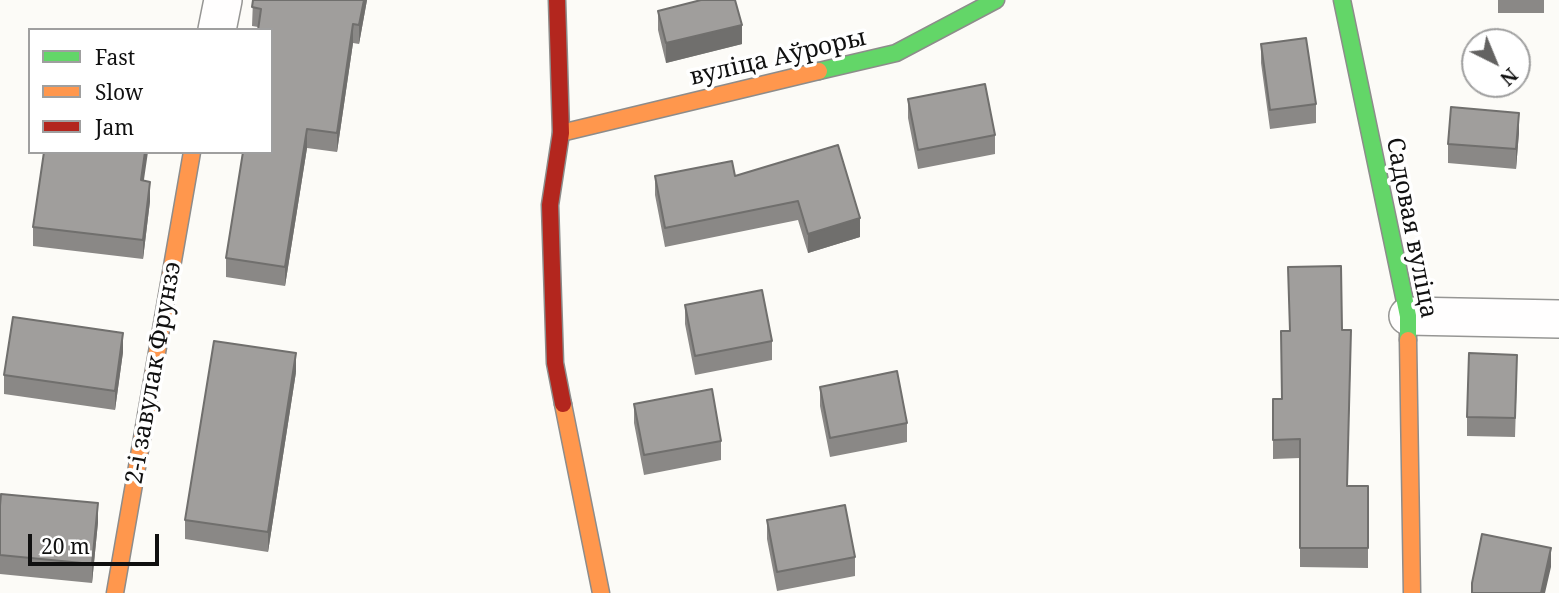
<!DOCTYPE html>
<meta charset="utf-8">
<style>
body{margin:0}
#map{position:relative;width:1559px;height:593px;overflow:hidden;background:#fcfbf7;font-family:"Noto Serif",serif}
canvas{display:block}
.legend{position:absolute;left:28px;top:28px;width:245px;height:126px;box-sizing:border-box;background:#fff;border:2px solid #9f9f9f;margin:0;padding:9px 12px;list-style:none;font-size:21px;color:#101010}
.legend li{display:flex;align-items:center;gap:14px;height:35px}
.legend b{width:35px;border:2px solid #9f9f9f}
.north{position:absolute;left:1461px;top:28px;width:70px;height:70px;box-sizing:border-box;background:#fff;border:2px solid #9f9f9f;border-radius:50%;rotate:137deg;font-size:19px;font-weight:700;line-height:28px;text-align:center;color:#101010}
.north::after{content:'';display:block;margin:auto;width:24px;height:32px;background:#636261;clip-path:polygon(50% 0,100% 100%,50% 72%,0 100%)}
.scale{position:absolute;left:28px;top:534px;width:131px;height:32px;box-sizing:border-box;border:4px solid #101010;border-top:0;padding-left:9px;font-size:21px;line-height:24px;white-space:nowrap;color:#101010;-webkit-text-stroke:5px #fff;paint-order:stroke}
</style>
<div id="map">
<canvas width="1559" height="593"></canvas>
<ul class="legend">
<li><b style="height:9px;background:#63d668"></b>Fast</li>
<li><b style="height:9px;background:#ff974d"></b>Slow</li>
<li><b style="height:9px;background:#b3261e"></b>Jam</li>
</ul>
<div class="north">N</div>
<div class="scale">20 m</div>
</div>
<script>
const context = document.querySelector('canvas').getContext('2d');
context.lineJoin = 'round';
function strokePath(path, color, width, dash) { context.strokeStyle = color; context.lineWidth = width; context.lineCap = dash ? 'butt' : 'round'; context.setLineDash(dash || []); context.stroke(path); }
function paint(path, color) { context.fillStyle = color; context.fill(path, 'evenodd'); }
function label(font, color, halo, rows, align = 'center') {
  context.font = font + ' "Noto Serif",serif'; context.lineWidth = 7; context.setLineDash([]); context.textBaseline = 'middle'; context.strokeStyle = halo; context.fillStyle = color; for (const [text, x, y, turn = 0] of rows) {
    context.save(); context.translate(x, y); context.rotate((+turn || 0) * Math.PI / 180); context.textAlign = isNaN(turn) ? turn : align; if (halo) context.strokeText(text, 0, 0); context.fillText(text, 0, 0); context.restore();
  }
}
const street = new Path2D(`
 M 217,30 L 223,0
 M 1408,316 L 1559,319`);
const fast = new Path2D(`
 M 1342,0 L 1408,316 L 1408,340
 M 819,71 L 896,53 L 996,0`);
const slow = new Path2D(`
 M 561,133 L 819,71
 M 1408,340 L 1412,593
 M 563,404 L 601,593
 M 115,593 L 192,152`);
const jam = new Path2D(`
 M 557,0 L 561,133 L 550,205 L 555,363 L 563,404`);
const wall = new Path2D(`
 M 253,0 L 367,0 L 359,44 L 353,43 L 337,152 L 307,148 L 285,286 L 226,277 L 226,258 L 271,152 L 258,27 L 252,26 Z
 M 1498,0 L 1544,0 L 1544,13 L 1498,13 Z
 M 658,11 L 742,44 L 666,63 L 658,30 Z
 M 1261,44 L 1316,104 L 1316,123 L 1270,129 L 1261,63 Z
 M 908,99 L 995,135 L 995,154 L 918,169 L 908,118 Z
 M 1519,132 L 1516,169 L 1448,163 L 1448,144 Z
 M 838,145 L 860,237 L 808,253 L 798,220 L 665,247 L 655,195 L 655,176 L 735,176 Z
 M 144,181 L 150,201 L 143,259 L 33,246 L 33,227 Z
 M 685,305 L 772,341 L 772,360 L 695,375 L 685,324 Z
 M 1342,330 L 1351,349 L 1347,486 L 1368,486 L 1368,568 L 1300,567 L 1300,458 L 1273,459 L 1273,399 L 1282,399 Z
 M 123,352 L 115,410 L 4,394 L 4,375 Z
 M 296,372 L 268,552 L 185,539 L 185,520 Z
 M 1517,374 L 1515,437 L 1467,436 L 1467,417 Z
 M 820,387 L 907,423 L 907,442 L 830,457 L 820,406 Z
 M 634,404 L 721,441 L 721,460 L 644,475 L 634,423 Z
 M 0,506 L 98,522 L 92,583 L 0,574 Z
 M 767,520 L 855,557 L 855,576 L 777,591 L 767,539 Z`);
const shadedWall = new Path2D(`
 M 364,0 L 367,0 L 359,44 L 359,25 Z
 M 353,24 L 353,43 L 337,152 L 337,133 Z
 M 742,25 L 742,44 L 666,63 L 666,43 Z
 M 1519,113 L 1519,132 L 1516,169 L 1516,149 Z
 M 307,129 L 307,148 L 285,286 L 285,267 Z
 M 145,152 L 148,152 L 141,200 L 141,180 Z
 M 150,182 L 150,201 L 143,259 L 143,240 Z
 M 860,218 L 860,237 L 808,253 L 808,234 Z
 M 123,333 L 123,352 L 115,410 L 115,391 Z
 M 296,353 L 296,372 L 268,552 L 268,532 Z
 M 98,503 L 98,522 L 92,583 L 92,564 Z
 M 1551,548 L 1551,567 L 1545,593 L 1541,593 Z`);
const building = new Path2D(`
 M 253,0 L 364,0 L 359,25 L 353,24 L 337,133 L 307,129 L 285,267 L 226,258 L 243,152 L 271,152 L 271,30 L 258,30 L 261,9 L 252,7 Z
 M 701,0 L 735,0 L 742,25 L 666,43 L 658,11 Z
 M 1306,38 L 1316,104 L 1270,110 L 1261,44 Z
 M 985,84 L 995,135 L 918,150 L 908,99 Z
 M 1451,107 L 1519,113 L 1516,149 L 1448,144 Z
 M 838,145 L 860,218 L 808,234 L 798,201 L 665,228 L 655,176 L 732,161 L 735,176 Z
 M 44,152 L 145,152 L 141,180 L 150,182 L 143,240 L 33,227 Z
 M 1341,266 L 1342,330 L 1351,330 L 1347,486 L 1368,486 L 1368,548 L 1300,548 L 1300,439 L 1273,440 L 1273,399 L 1282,399 L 1281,331 L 1290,331 L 1288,267 Z
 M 762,290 L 772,341 L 695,356 L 685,305 Z
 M 13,317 L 123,333 L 115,391 L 4,375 Z
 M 214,341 L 296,353 L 268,532 L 185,520 Z
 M 1469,353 L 1517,355 L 1515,418 L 1467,417 Z
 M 897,371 L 907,423 L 830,438 L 820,387 Z
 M 712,389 L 721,441 L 644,455 L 634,404 Z
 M 1,494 L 98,503 L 92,564 L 0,555 L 0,506 Z
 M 845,505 L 855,557 L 777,572 L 767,520 Z
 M 1482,534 L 1551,548 L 1541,593 L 1472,593 L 1472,583 Z`);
const streetNames = [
 ["вуліца Аўроры",778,58,-13],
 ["Садовая вуліца",1411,228,79],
 ["2-і завулак Фрунзэ",154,373,-80]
];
strokePath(street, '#969694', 40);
strokePath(fast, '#8d8c8b', 19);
strokePath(slow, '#8d8c8b', 19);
strokePath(jam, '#8d8c8b', 19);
strokePath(street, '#fffefe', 37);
strokePath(fast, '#63d668', 16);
strokePath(slow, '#ff974d', 16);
strokePath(jam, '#b3261e', 16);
paint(wall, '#8a8886');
paint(shadedWall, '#706f6d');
paint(building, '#a09e9c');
strokePath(building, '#706f6d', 2);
label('24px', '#101010', '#fff', streetNames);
</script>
